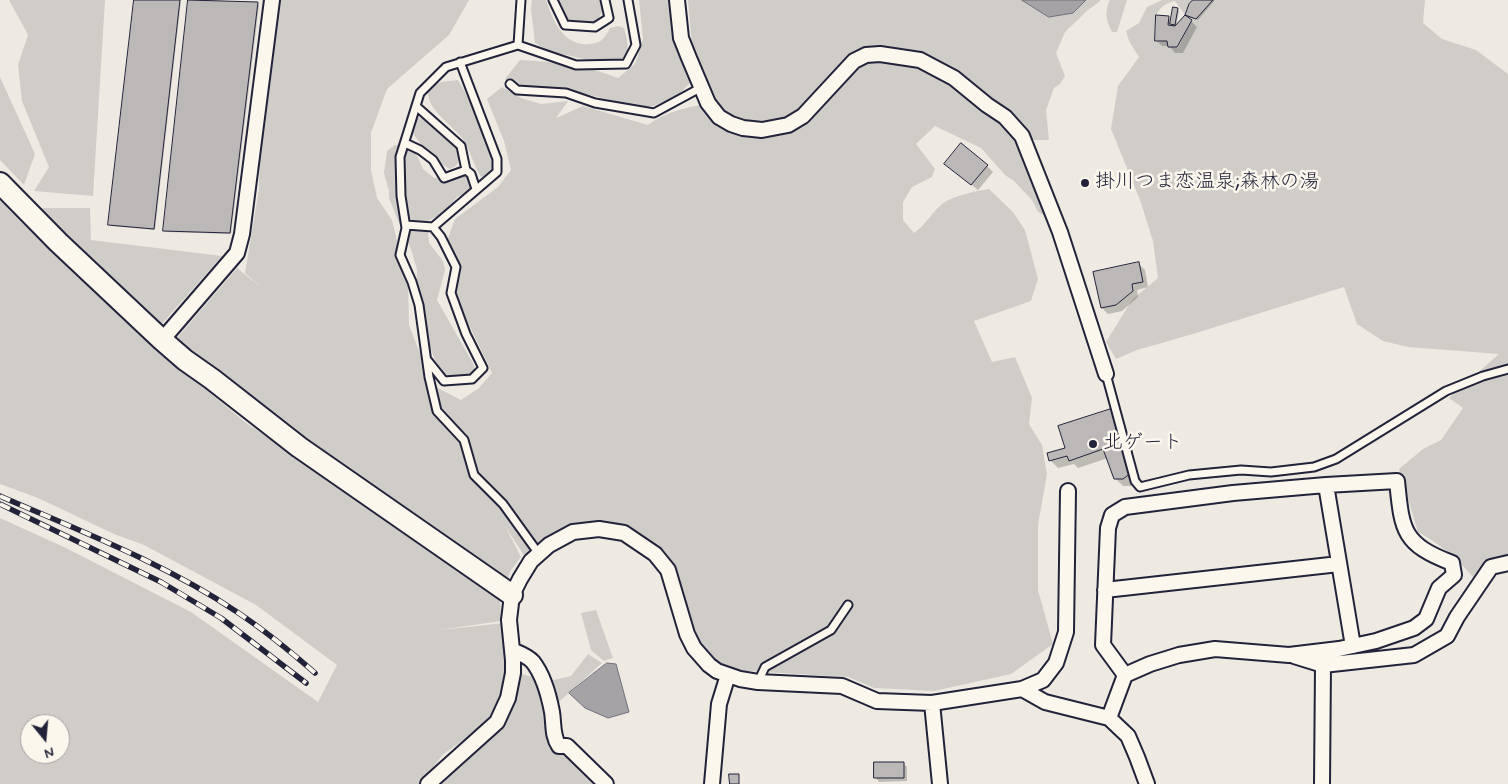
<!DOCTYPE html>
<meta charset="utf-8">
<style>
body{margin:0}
#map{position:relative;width:1508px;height:784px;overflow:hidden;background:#eeeae2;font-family:Mynerve,sans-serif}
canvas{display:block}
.north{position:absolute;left:20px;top:714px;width:50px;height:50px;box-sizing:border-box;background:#fbf7ec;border:1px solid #a4a2a5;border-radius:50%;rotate:163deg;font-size:14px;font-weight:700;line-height:20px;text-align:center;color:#22223b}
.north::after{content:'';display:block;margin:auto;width:18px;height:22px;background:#22223b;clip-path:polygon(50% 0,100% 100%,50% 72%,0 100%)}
</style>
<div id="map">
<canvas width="1508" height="784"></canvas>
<div class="north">N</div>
</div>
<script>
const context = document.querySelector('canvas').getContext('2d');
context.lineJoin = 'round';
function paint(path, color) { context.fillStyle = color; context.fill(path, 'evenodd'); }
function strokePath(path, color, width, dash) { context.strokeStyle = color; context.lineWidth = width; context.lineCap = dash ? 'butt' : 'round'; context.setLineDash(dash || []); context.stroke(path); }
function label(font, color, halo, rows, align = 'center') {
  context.font = font + ' Mynerve,"Klee One",sans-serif'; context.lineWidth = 5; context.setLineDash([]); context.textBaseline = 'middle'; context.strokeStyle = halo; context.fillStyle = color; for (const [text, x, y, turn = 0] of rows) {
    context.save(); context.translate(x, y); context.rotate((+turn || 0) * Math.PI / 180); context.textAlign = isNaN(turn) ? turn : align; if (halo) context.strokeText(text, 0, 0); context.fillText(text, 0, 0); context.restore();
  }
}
const green = new Path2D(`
 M 9,0 L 105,0 L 93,196 L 34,191 L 49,167 L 22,101 L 18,65 L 28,35 Z
 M 274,0 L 469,0 L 449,35 L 387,89 L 371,133 L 371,170 L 377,198 L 392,220 L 408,285 L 409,325 L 432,385 L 461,400 L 479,388 L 492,373 L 471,329 L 449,297 L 456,267 L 444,249 L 455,219 L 498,187 L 511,170 L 504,141 L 487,99 L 502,87 L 521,98 L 541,104 L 568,101 L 556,118 L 583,106 L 648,125 C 669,110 684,109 708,103 L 694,69 L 688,0 L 1100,0 L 1099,2 L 1088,10 L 1065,32 L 1056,53 L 1065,76 L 1060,84 L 1054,88 L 1046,110 L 1049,140 L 1024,140 L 1047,217 L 1038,212 L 1032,200 L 1014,181 L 1005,175 L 981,148 L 935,126 L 916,144 L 935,169 L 932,177 L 912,187 L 903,202 L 903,220 L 914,233 C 927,224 930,214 941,205 C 951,196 976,191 989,189 L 1013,212 L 1025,230 L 1038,279 L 1031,301 L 974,321 L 992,362 L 1015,357 L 1032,398 L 1029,424 L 1042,445 L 1047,474 L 1038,525 L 1038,590 L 1053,644 L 1011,674 L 934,691 L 874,688 L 848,677 L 730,670 L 714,663 L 698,645 L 676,567 L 666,552 L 628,527 L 601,522 L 578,524 L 543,539 L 525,557 L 505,526 L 521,557 L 511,570 L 507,581 L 348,475 L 176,339 L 237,268 L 262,288 L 245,273 L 259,189 L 261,81 Z
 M 532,0 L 546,0 C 553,21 564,47 590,44 C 601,43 605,38 610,28 L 618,26 L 624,28 C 629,46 632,60 610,65 L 549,51 L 535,43 L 531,9 Z
 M 557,0 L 600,0 L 602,11 L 595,27 L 582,31 L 570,23 Z
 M 639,0 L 678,0 L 677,48 L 690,83 L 677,96 L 653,106 L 638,107 L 586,94 L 546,93 L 510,84 L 505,79 L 520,60 C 554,62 585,65 618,78 L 635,64 L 643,39 Z
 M 1110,0 L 1127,0 L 1117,32 L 1112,32 C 1106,20 1104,12 1110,0 Z
 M 1162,0 L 1425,0 L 1423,23 L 1442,39 L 1476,50 L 1508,74 L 1508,573 L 1474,578 C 1455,556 1442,546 1418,532 L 1399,469 L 1423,449 L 1441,440 L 1463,408 L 1449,398 L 1499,354 L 1408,347 L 1383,341 L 1357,324 L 1344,287 L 1193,334 L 1137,350 L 1116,359 L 1106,342 L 1132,300 L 1158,278 L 1153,241 L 1140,200 L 1111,129 L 1118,86 L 1139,57 L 1129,41 L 1126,31 L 1139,23 L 1147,7 ZM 1175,1 L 1185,15 L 1192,20 L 1178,48 L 1168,46 L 1167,41 L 1155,42 C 1155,23 1152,6 1175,1 Z
 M 0,77 L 35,154 L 24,185 L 0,160 Z
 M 458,80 L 466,94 L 490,151 L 495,167 L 491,174 L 481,177 C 474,166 471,153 464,141 C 455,126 422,108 429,87 L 441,82 Z
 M 412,115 L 431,122 L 453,141 L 460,157 L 457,165 L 450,169 L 433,160 L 408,127 L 406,117 Z
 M 406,144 L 415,151 L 423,169 L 434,178 L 451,178 L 471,174 L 471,191 L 457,197 L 444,213 L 427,221 L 429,243 L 443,261 L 445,270 L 437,300 L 474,365 L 474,373 L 464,378 L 455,379 L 444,373 L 435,360 L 425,334 L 416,293 L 417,270 L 411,249 L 398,221 L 389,198 L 389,191 L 384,173 L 387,151 L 395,145 Z
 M 0,197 L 149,342 L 246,423 L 344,488 L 500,598 L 501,621 L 439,630 L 504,623 L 507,673 L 493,720 L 442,755 L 422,784 L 0,784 L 0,518 L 66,548 L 191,612 L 318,702 L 337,665 L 256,605 L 144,545 L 114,534 L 38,498 L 0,484 ZM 30,724 L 60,724 L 60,754 L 30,754 Z
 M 37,208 L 90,208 L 91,240 L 222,256 L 161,325 Z
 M 596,610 L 613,658 L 604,661 L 591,650 L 581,613 Z
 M 588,654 L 602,663 L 551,709 L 559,746 L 601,779 L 595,784 L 438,784 L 507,721 L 521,674 L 550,681 L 571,676 Z`);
const water = new Path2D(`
 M 1022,0 L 1086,0 L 1073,13 L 1049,17 Z
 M 607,663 L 616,664 L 629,712 L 608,718 L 585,708 L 569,693 Z`);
const shadow = new Path2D(`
 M 135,0 L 181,0 L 155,230 L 111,226 L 109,224 Z
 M 189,0 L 211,0 L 258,3 L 259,5 L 231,234 L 166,232 L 164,231 Z
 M 1194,0 L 1215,0 L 1198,20 L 1186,16 L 1190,5 Z
 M 1178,9 L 1179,11 L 1176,27 L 1191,21 L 1197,27 L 1183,53 L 1175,53 L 1169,46 L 1162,46 L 1156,40 L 1168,17 L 1172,21 Z
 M 987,166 L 993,172 L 978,190 L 952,169 Z
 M 1139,264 L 1145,270 L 1148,287 L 1137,290 L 1138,297 L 1122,311 L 1108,314 L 1102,308 L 1095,273 Z
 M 1111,411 L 1119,419 L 1138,481 L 1132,486 L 1123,486 L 1115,478 L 1108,458 L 1078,468 L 1074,464 L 1058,468 L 1050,460 Z
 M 903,763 L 907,767 L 907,781 L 879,782 L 876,778 Z`);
const building = new Path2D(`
 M 134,0 L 180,0 L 154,229 L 108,225 Z
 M 188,0 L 258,2 L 230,233 L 163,231 Z
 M 1193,0 L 1213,0 L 1196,19 L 1185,15 L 1189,4 Z
 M 1173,7 L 1178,8 L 1175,25 L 1170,24 Z
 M 1156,15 L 1169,16 L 1168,25 L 1175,26 L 1185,15 L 1192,20 L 1177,47 L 1168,47 L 1167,41 L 1155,41 Z
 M 961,143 L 988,165 L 971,185 L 944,164 Z
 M 1139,262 L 1143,282 L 1132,284 L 1133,291 L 1116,305 L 1101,308 L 1093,272 Z
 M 1111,409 L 1131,473 L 1123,479 L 1114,479 L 1103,449 L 1069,461 L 1067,456 L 1049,461 L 1047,453 L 1065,448 L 1058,426 Z
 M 874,762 L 904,762 L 904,778 L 874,778 Z
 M 729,774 L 739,774 L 739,784 L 730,784 Z`);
const lane = new Path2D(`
 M 553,0 L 565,25 L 595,27 L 609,18 L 605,0
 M 518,45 L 521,0
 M 510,84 L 517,90 L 566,93 L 595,103 L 654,113 L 702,87
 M 416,106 L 461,146 L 466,170 L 471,174 L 476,189
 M 405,143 L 420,150 L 433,160 L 444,178 L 466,170
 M 406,225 L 433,227
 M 428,361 L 444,381 L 472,379 L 483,368 L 466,334 L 451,293 L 456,267 L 441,237 L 433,227 L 497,172 L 497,159 L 460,62
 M 1106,374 L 1135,481 L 1140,487 L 1189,475 L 1241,470 L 1271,472 L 1314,467 L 1336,459 L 1446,391 L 1483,376 L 1508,369
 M 539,554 L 503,504 L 474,475 L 464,440 L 437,411 L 429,377 L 419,305 L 412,282 L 400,255 L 406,228 L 401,196 L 400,157 L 420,93 L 446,67 L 518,45 L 576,65 L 626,64 L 636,45 L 628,0
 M 758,682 L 765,667 L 831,630 L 848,605`);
const street = new Path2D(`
 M 677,0 L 681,38 L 689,58 L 708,103 L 719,117 L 731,124 L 743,128 L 762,130 L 788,125 L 803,116 L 854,61 L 866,55 L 880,54 L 920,60 L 954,78 L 987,105 L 1005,117 L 1022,136 L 1060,232 L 1106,374
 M 162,340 L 237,253 L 242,234 L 272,0
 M 1105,590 L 1339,564
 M 512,650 C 519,653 528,656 533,662 C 543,675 549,696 552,712 C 554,724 552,736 559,746 L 567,746 L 606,784
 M 1294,656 L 1323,665 L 1414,655 L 1447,636 L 1457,617 L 1491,567 L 1508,563
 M 1125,675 L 1103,645 L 1108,528 L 1112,515 L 1125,507 L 1233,493 L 1326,485 L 1353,646
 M 1022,689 L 1045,702 L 1109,718 L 1128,736 L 1137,757 L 1147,784
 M 932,703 L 940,784
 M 1109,718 L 1125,675 L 1150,664 L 1179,655 L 1215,649 L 1289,655 L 1339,649 L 1376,641 L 1414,628 L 1426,619 L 1439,588 L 1454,575 L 1452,563 C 1402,544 1402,530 1397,481 L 1326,485
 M 428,784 L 497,722 L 508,698 L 513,673 L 513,660 L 509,620 L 512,595 L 520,579 L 531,561 L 549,545 L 573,532 L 599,529 L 624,533 L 655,554 L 668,570 L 687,634 L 694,648 L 709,665 L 717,671 L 740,679 L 758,682 L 842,686 L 877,701 L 932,703 L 1022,689 L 1043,680 L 1056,663 L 1066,632 L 1068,491
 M 712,784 L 719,704 L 728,675
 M 1322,784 L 1323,665`);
const secondary = new Path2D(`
 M 0,183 L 58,242 L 162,340 L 185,360 L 212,379 L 299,447 L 512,595`);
const rail = new Path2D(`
 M 0,496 C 80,531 164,563 237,612 C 264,630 290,651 315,673
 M 0,504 L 161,582 L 221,618 L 306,683`);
const markers = [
 [1085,183,5,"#22223b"],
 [1093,444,5,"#22223b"]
];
const poiNames = [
 ["掛川つま恋温泉;森林の湯",1095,183],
 ["北ゲート",1103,444]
];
paint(green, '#d0cdc9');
paint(water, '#a6a3a7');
strokePath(water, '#716f7c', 1);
paint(shadow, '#0003');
paint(building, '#bcb8b8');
strokePath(building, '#22223b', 1);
strokePath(lane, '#22223b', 11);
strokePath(street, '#22223b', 18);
strokePath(secondary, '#22223b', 24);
strokePath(lane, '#fbf7ec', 7);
strokePath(street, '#fbf7ec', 14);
strokePath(secondary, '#fbf7ec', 20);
strokePath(rail, '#22223b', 5.5);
strokePath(rail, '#fbf7ec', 4, [11]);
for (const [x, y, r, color] of markers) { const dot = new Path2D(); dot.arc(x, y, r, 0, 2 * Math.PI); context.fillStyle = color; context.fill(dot); strokePath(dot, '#fbf7ec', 2); }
label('20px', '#22223b', '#fbf7ec', poiNames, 'left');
</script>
